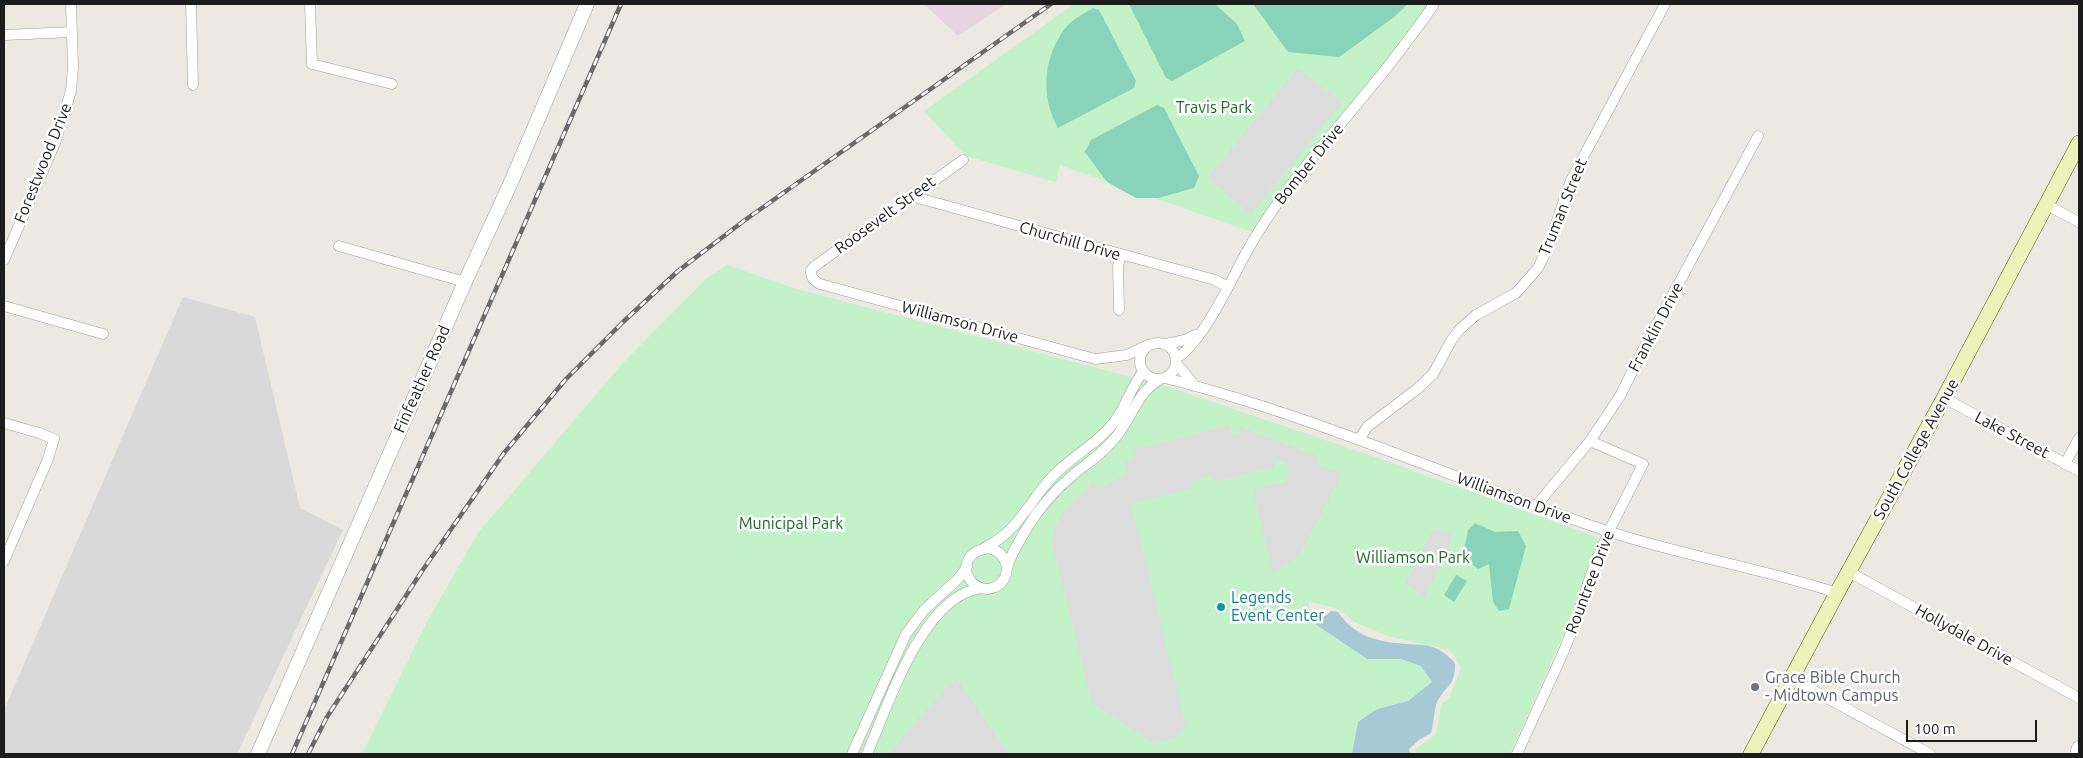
<!DOCTYPE html>
<style>
body{margin:0}
#map{position:relative;width:2083px;height:758px;overflow:hidden;background:#ece9e2;font-family:Ubuntu,sans-serif}
canvas{display:block}
.frame{position:absolute;inset:0;border:5px solid #1c1c1c;pointer-events:none}
.scale{position:absolute;left:1906px;top:720px;width:131px;height:22px;box-sizing:border-box;border:2px solid #1c1c1c;border-top:0;padding-left:6px;font-size:15px;line-height:18px;white-space:nowrap;color:#1c1c1c;-webkit-text-stroke:4px #fff;paint-order:stroke}
</style>
<div id="map">
<canvas width="2083" height="758"></canvas>
<div class="frame"></div>
<div class="scale">100 m</div>
</div>
<script>
const context = document.querySelector('canvas').getContext('2d');
context.lineJoin = 'round';
function paint(path, color) { context.fillStyle = color; context.fill(path, 'evenodd'); }
function strokePath(path, color, width, dash) { context.strokeStyle = color; context.lineWidth = width; context.lineCap = dash ? 'butt' : 'round'; context.setLineDash(dash || []); context.stroke(path); }
function label(font, color, halo, rows, align = 'center') {
  context.font = font + ' Ubuntu,sans-serif'; context.lineWidth = 5; context.setLineDash([]); context.textBaseline = 'middle'; context.strokeStyle = halo; context.fillStyle = color; for (const [text, x, y, turn = 0] of rows) {
    context.save(); context.translate(x, y); context.rotate((+turn || 0) * Math.PI / 180); context.textAlign = isNaN(turn) ? turn : align; if (halo) context.strokeText(text, 0, 0); context.fillText(text, 0, 0); context.restore();
  }
}
const residential = new Path2D(`
 M 183,297 L 255,317 L 300,508 L 343,530 L 237,754 L 4,754 L 4,710 Z`);
const industrial = new Path2D(`
 M 924,4 L 1006,4 L 958,36 Z`);
const park = new Path2D(`
 M 1074,4 L 1429,4 L 1378,73 L 1286,187 L 1252,232 L 1060,165 L 1056,182 L 966,156 L 924,111 Z
 M 727,265 L 797,289 L 1169,387 L 1384,460 L 1599,538 L 1573,613 L 1510,754 L 1416,754 L 1414,750 L 1436,734 L 1441,705 L 1449,698 L 1461,668 L 1450,650 L 1391,637 L 1354,622 L 1341,610 L 1308,601 L 1315,624 L 1367,659 L 1401,659 L 1422,666 L 1432,683 L 1408,701 L 1377,709 L 1352,754 L 362,754 L 429,618 L 478,533 L 623,363 L 707,278 Z`);
const pitch = new Path2D(`
 M 1129,4 L 1215,4 L 1237,24 L 1245,41 L 1172,81 L 1166,78 Z
 M 1253,4 L 1408,4 L 1393,18 L 1339,57 L 1288,52 Z
 M 1093,8 L 1099,10 L 1136,81 L 1134,88 L 1058,128 C 1040,96 1043,55 1067,26 C 1073,19 1085,13 1093,8 Z
 M 1157,105 L 1164,108 L 1199,176 L 1194,188 L 1158,198 L 1136,198 L 1107,182 L 1085,152 L 1091,140 Z
 M 1475,523 L 1495,532 L 1518,531 L 1526,546 L 1509,609 L 1499,611 L 1493,602 L 1489,564 L 1478,569 L 1463,557 L 1468,530 Z
 M 1456,575 L 1467,581 L 1454,602 L 1444,595 Z`);
const parking = new Path2D(`
 M 1298,68 L 1342,103 L 1251,214 L 1207,178 Z
 M 1229,425 L 1231,434 L 1238,434 L 1240,427 L 1318,456 L 1316,464 L 1342,473 L 1300,555 L 1273,573 L 1252,489 L 1284,482 L 1288,478 L 1289,469 L 1287,464 L 1280,461 L 1273,460 L 1275,467 L 1215,482 L 1213,475 L 1191,481 L 1193,488 L 1131,504 L 1186,726 L 1177,737 L 1155,744 L 1092,703 L 1052,542 L 1054,529 L 1062,514 L 1073,500 L 1094,482 L 1098,489 L 1125,475 L 1126,462 L 1136,457 L 1134,450 Z
 M 1434,528 L 1453,534 L 1447,552 L 1425,596 L 1405,584 Z
 M 956,678 L 1009,754 L 889,754 L 912,725 Z`);
const water = new Path2D(`
 M 1331,611 L 1338,612 C 1355,637 1378,642 1406,644 C 1413,645 1422,644 1429,646 C 1440,649 1448,655 1455,663 C 1455,688 1447,683 1437,702 C 1435,706 1433,726 1431,733 L 1419,740 L 1409,749 L 1410,754 L 1352,754 L 1358,722 L 1377,709 L 1408,701 L 1432,682 L 1421,666 L 1401,659 L 1367,659 L 1315,624 Z`);
const minor = new Path2D(`
 M 191,4 L 193,85
 M 310,4 L 312,64 L 392,84
 M 4,35 L 72,32
 M 963,160 L 815,266 L 811,270 C 810,277 814,281 820,284 L 1095,359 L 1127,355 L 1148,345
 M 911,196 L 1215,280 L 1228,287
 M 2047,205 L 2079,222
 M 339,246 L 465,282
 M 4,260 L 55,143 L 71,91 L 73,67 L 71,4
 M 4,306 L 103,334
 M 1119,310 L 1118,266 L 1121,255
 M1140 361a18 18 0 1 1 36 0a18 18 0 1 1-36 0Z
 M 1166,344 L 1185,340 L 1195,335
 M 1177,358 C 1204,340 1229,284 1245,255 C 1287,177 1353,115 1405,44 C 1415,31 1425,18 1434,4
 M 1177,364 L 1195,386
 M 1165,378 C 1317,416 1459,482 1607,531 C 1683,556 1762,568 1837,593
 M 1944,398 L 2079,471
 M 4,423 L 39,433 L 54,439 L 48,459 L 4,561
 M 1359,440 L 1367,427 L 1417,389 L 1433,374 L 1451,341 L 1460,329 L 1476,315 L 1516,293 L 1538,268 L 1548,247 L 1571,180 L 1665,4
 M 2065,464 L 2079,438
 M 1536,506 L 1590,441 L 1620,396 L 1643,350 L 1758,136
 M 984,548 C 1017,533 1029,502 1052,477 C 1071,456 1098,444 1115,421 C 1126,406 1131,387 1143,372
 M 1007,567 C 998,530 951,556 971,581 C 975,586 982,589 988,589 C 994,588 1001,585 1004,579 C 1007,575 1006,570 1008,565 C 1012,552 1020,540 1027,528 C 1039,508 1056,489 1074,474 C 1093,459 1110,448 1123,427 C 1135,409 1140,391 1159,380
 M 1849,572 L 2079,698
 M 1792,679 L 1930,754
 M 852,754 L 906,634 L 924,610 L 958,579 L 967,567
 M 867,754 C 888,706 922,596 981,588
 M 1517,754 L 1563,653 L 1577,618 L 1591,574 L 1609,531 L 1643,464 L 1590,441`);
const tertiary = new Path2D(`
 M 258,754 L 465,282 L 512,180 L 587,4
 M 2077,754 L 2079,748`);
const secondary = new Path2D(`
 M 1751,754 L 1837,593 L 1944,398 L 2079,143`);
const rail = new Path2D(`
 M 292,754 L 621,4
 M 308,754 L 327,717 L 422,571 L 504,453 L 566,379 L 623,322 L 678,271 L 745,220 L 1051,4`);
const markers = [
 [1221,607,5,"#0f9aa8"],
 [1755,687,5,"#6b7280"]
];
const parkNames = [
 ["Travis Park",1214,108],
 ["Municipal Park",791,524],
 ["Williamson Park",1413,558]
];
const streetNames = [
 ["Forestwood Drive",43,163,-68],
 ["Bomber Drive",1309,164,-51],
 ["Truman Street",1563,207,-68],
 ["Roosevelt Street",885,215,-36],
 ["Churchill Drive",1070,241,16],
 ["Williamson Drive",960,322,15],
 ["Franklin Drive",1656,327,-62],
 ["Finfeather Road",422,379,-66],
 ["Lake Street",2012,435,28],
 ["South College Avenue",1916,449,-61],
 ["Williamson Drive",1514,498,20],
 ["Rountree Drive",1590,582,-69],
 ["Hollydale Drive",1964,635,29]
];
const cultureNames = [
 ["Legends",1231,598],
 ["Event Center",1231,616]
];
const worshipNames = [
 ["Grace Bible Church",1765,678],
 ["- Midtown Campus",1765,696]
];
paint(residential, '#d9d9d9');
paint(industrial, '#e4d5e1');
paint(park, '#c3f2c9');
paint(pitch, '#88d3ba');
paint(parking, '#dcdcdc');
paint(water, '#a7c8d5');
strokePath(minor, '#9d9d9d', 11);
strokePath(tertiary, '#9d9d9d', 15);
strokePath(secondary, '#576510', 16);
strokePath(minor, '#fff', 10);
strokePath(tertiary, '#fff', 14);
strokePath(secondary, '#ecf2ba', 15);
strokePath(rail, '#6a6a6a', 4.5);
strokePath(rail, '#fff', 2.5, [8]);
for (const [x, y, r, color] of markers) { const dot = new Path2D(); dot.arc(x, y, r, 0, 2 * Math.PI); context.fillStyle = color; context.fill(dot); strokePath(dot, '#fff', 2); }
label('16px', '#176d22', '#fff', parkNames);
label('16px', '#1c1c1c', '#fff', streetNames);
label('16px', '#0d838f', '#fff', cultureNames, 'left');
label('16px', '#5b616d', '#fff', worshipNames, 'left');
</script>
